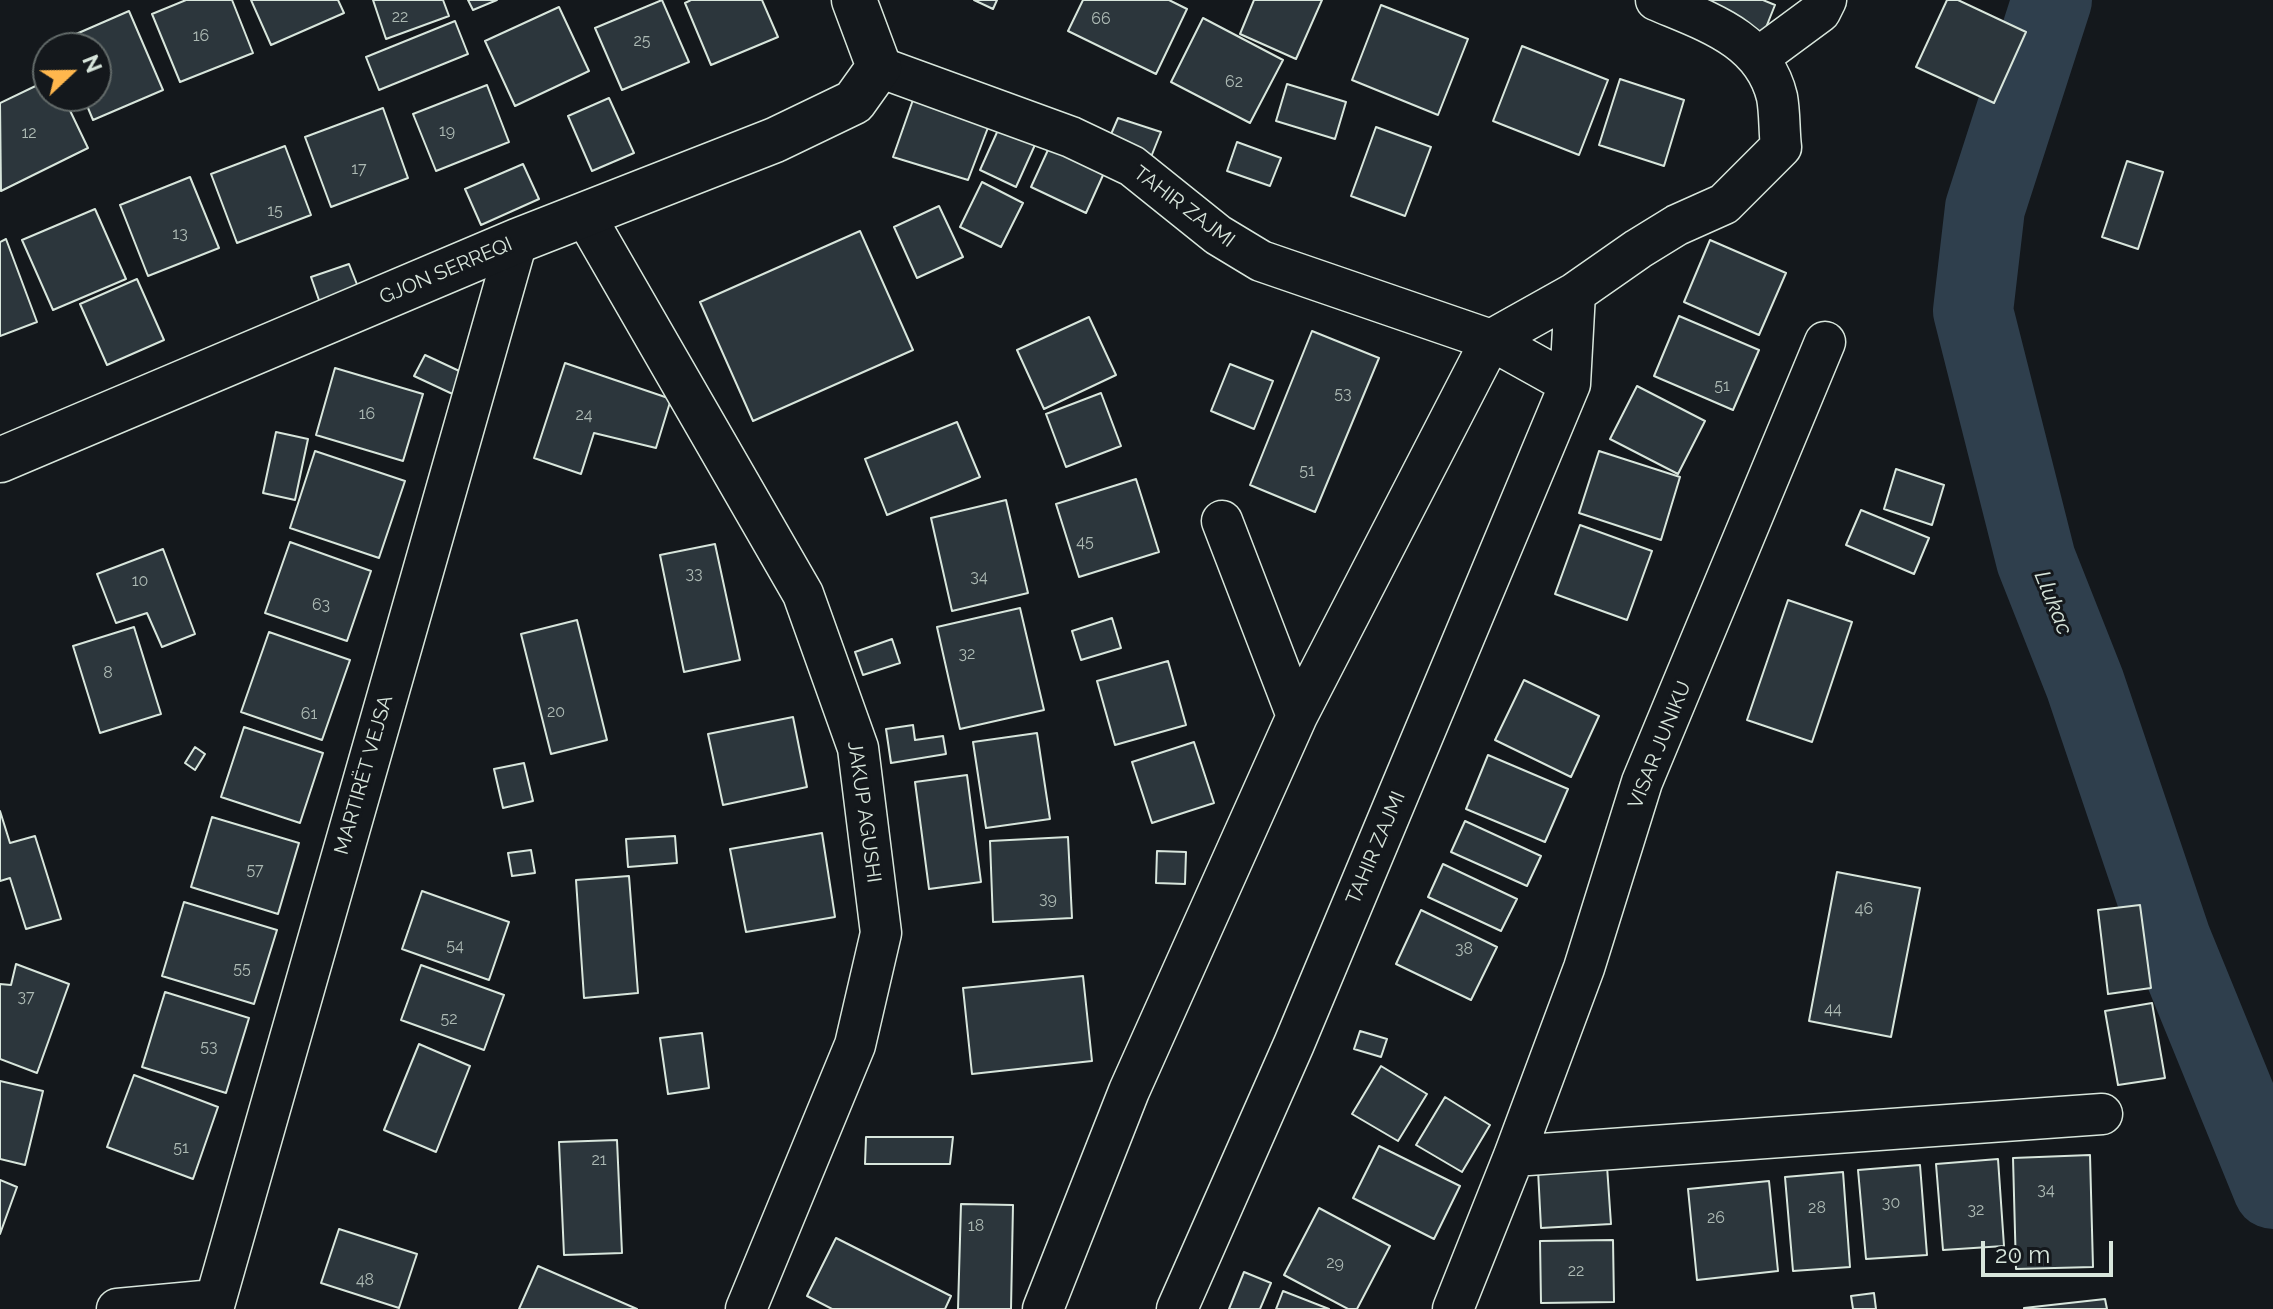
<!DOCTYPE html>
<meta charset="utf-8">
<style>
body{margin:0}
#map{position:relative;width:2273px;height:1309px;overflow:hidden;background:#14181c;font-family:Raleway,sans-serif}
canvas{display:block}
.north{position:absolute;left:32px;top:32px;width:80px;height:80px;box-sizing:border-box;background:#14181c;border:2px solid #626a69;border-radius:50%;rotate:68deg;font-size:22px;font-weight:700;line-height:32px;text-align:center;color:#d8e6dc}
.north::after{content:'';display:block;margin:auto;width:28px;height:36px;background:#ffb74d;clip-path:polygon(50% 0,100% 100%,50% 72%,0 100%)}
.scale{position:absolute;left:1981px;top:1241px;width:132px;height:36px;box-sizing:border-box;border:4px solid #d8e6dc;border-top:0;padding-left:10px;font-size:24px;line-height:28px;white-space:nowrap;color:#d8e6dc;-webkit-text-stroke:6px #14181c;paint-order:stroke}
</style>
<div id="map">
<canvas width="2273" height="1309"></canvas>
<div class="north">N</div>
<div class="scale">20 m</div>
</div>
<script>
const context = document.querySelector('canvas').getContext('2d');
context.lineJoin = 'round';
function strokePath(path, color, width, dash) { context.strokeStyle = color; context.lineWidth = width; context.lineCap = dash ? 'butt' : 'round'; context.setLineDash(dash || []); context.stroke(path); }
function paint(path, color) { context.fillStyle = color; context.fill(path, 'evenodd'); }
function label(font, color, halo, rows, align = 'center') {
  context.font = font + ' Raleway,sans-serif'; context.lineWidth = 6; context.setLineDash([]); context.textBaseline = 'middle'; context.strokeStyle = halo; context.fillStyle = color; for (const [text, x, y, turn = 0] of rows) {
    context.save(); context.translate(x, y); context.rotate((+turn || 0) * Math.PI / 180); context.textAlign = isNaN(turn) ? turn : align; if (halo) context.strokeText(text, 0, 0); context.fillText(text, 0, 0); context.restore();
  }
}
const river = new Path2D(`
 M 2052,0 L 1985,208 L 1973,311 L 2036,560 L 2085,684 L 2171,939 L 2273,1189`);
const building = new Path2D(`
 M 186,0 L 232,0 L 253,53 L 180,82 L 152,14 Z
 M 251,0 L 338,0 L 344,13 L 271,45 Z
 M 373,0 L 443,0 L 449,16 L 386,39 Z
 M 468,0 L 497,0 L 473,10 Z
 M 662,0 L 689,62 L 622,90 L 595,28 Z
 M 691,0 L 762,0 L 778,37 L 711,65 L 685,3 Z
 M 974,0 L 997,0 L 993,9 Z
 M 1083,0 L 1169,0 L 1187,9 L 1156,74 L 1068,31 Z
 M 1254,0 L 1322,0 L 1296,59 L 1240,34 Z
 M 1670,0 L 1763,0 L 1775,5 L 1763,35 Z
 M 1947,0 L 1958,0 L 2026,32 L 1994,103 L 1916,67 Z
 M 1381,5 L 1468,39 L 1438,115 L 1352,80 Z
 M 559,7 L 589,71 L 515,106 L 485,41 Z
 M 129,11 L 163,90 L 93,120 L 83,96 L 96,96 L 96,48 L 62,48 L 60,41 Z
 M 1203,18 L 1283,60 L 1250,123 L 1171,82 Z
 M 455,21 L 468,54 L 379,90 L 366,57 Z
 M 1522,46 L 1608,80 L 1579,155 L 1493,121 Z
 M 1620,79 L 1684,100 L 1664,166 L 1599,145 Z
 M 48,80 L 48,96 L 63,96 L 88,148 L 1,191 L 0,103 Z
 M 1287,84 L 1346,102 L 1335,139 L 1276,121 Z
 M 487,85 L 509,142 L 436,171 L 413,114 Z
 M 914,97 L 989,125 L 968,180 L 893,157 Z
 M 609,98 L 634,153 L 592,171 L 568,116 Z
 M 383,108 L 408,178 L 331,207 L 305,137 Z
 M 1118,118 L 1161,132 L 1149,162 L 1106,146 Z
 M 1003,119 L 1039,136 L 1016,187 L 980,170 Z
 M 1376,127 L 1431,147 L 1405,216 L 1351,196 Z
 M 1053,139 L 1108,164 L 1086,213 L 1031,187 Z
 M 1237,142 L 1281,158 L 1270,186 L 1227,171 Z
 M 285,146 L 311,215 L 237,243 L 211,174 Z
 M 2127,161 L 2163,172 L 2138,249 L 2102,237 Z
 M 523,164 L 539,199 L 481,225 L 465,189 Z
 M 190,177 L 219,248 L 148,276 L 120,205 Z
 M 982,182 L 1023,203 L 1001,247 L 960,227 Z
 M 939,206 L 963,257 L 917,278 L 894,227 Z
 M 95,209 L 126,279 L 53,310 L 22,240 Z
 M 860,231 L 913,350 L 753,421 L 700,302 Z
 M 6,239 L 37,322 L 0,336 L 0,242 Z
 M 1710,240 L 1786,273 L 1759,335 L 1684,302 Z
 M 349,264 L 360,292 L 321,306 L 311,277 Z
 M 137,279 L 164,340 L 107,365 L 80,304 Z
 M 1679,316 L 1759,350 L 1733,410 L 1654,376 Z
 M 1089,317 L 1116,375 L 1044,409 L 1017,350 Z
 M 1312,331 L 1379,358 L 1315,512 L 1250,485 Z
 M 425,355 L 470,376 L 459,397 L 414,376 Z
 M 565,363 L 671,399 L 656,448 L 594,433 L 581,474 L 534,458 Z
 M 1230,364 L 1273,381 L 1254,429 L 1211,411 Z
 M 335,368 L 423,394 L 403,461 L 316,435 Z
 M 1637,386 L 1705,421 L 1678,474 L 1610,439 Z
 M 1101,393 L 1121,446 L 1066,467 L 1046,414 Z
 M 957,422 L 980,477 L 887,515 L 865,459 Z
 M 276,432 L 308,439 L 295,500 L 263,493 Z
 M 315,451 L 405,481 L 379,558 L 290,528 Z
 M 1599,451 L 1680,477 L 1661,540 L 1579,513 Z
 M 1896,469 L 1944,485 L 1932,525 L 1884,509 Z
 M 1136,479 L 1159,552 L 1079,577 L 1056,504 Z
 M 1006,500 L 1028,593 L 952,611 L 931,518 Z
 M 1861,510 L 1929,538 L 1914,574 L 1846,545 Z
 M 1580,525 L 1652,551 L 1627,620 L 1555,594 Z
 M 290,542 L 371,571 L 347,641 L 265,613 Z
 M 715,544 L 740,660 L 684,672 L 660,555 Z
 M 163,549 L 195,634 L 162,647 L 147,613 L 116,623 L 97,574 Z
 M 1788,600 L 1852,622 L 1812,742 L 1747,720 Z
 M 1020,608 L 1044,710 L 960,729 L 937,627 Z
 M 1112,618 L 1121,648 L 1081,660 L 1072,631 Z
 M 577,620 L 607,740 L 551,754 L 521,634 Z
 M 134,627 L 161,714 L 100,733 L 73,646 Z
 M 269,632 L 350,660 L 322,740 L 241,712 Z
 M 892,639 L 900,663 L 863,675 L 855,652 Z
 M 1168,661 L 1186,725 L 1115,745 L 1097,681 Z
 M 1524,680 L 1599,716 L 1571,777 L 1495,740 Z
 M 793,717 L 807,787 L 723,805 L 708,734 Z
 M 913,725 L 915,740 L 943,736 L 946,754 L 891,763 L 886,729 Z
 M 244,727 L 323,753 L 300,823 L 221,797 Z
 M 1037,733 L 1050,819 L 986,828 L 973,742 Z
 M 1194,742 L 1214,803 L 1152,823 L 1132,762 Z
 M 195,747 L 205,754 L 195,770 L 185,763 Z
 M 1488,755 L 1568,789 L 1545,842 L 1466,809 Z
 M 524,763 L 533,801 L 503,808 L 494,769 Z
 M 967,775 L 981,882 L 929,889 L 915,782 Z
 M 0,811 L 10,843 L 35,836 L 61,919 L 26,929 L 10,878 L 0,881 Z
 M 212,817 L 299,843 L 278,914 L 191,887 Z
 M 1465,821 L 1541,856 L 1527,886 L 1451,852 Z
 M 822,833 L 835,917 L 746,932 L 730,849 Z
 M 675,836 L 677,863 L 628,867 L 626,839 Z
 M 1068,837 L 1072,918 L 993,922 L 990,841 Z
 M 531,850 L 535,873 L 512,876 L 508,853 Z
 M 1157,851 L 1186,852 L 1185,884 L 1156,883 Z
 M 1443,864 L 1517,899 L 1501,931 L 1428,897 Z
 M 1837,872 L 1920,888 L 1891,1037 L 1809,1021 Z
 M 629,876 L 638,993 L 584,998 L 576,880 Z
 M 422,891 L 509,922 L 489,980 L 402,949 Z
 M 184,902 L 277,930 L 254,1004 L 162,976 Z
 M 2140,905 L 2151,988 L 2108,994 L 2098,910 Z
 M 1421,910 L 1497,947 L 1471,1000 L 1396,964 Z
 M 16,964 L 69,984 L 37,1073 L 0,1059 L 0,984 L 11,985 Z
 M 421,965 L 504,995 L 484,1050 L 401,1020 Z
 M 1083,976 L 1092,1061 L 972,1074 L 963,988 Z
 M 165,992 L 249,1018 L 226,1093 L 142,1067 Z
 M 2152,1003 L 2165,1078 L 2118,1085 L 2105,1011 Z
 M 1360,1031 L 1387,1039 L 1381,1057 L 1354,1049 Z
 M 702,1033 L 709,1088 L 668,1094 L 660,1038 Z
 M 419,1044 L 470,1066 L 436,1152 L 384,1130 Z
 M 1381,1066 L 1427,1094 L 1398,1141 L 1352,1114 Z
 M 134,1075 L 218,1107 L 193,1179 L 107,1147 Z
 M 0,1081 L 43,1091 L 25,1165 L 0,1159 Z
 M 1445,1097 L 1490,1125 L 1462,1172 L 1416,1145 Z
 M 866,1137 L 953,1137 L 950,1164 L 865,1164 Z
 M 617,1140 L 622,1253 L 564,1255 L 559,1142 Z
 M 1379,1146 L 1460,1186 L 1434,1239 L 1353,1198 Z
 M 2090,1155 L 2093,1267 L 2016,1269 L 2013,1158 Z
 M 1998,1159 L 2004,1246 L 1943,1250 L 1936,1164 Z
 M 1920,1165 L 1927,1255 L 1866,1259 L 1858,1170 Z
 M 1607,1166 L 1611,1224 L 1541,1228 L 1538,1170 Z
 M 1843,1172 L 1850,1267 L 1793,1271 L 1785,1177 Z
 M 0,1180 L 17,1187 L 0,1234 Z
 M 1769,1181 L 1778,1271 L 1697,1280 L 1688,1189 Z
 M 961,1204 L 1013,1205 L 1011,1309 L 958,1309 Z
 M 1319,1208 L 1390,1246 L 1357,1309 L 1348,1309 L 1284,1275 Z
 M 339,1229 L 417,1254 L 399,1308 L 321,1283 Z
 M 836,1238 L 951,1296 L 945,1309 L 832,1309 L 807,1296 Z
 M 1613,1240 L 1614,1302 L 1541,1303 L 1540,1241 Z
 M 538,1266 L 637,1309 L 519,1309 Z
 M 1244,1272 L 1271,1283 L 1260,1309 L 1229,1309 Z
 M 1283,1291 L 1329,1309 L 1276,1309 Z
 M 1874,1293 L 1876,1309 L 1853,1309 L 1851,1296 Z
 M 2105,1299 L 2107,1309 L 2024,1309 L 2024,1308 Z`);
const minor = new Path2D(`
 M 1759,57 L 1820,12 L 1826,0
 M 879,67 L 1071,137 L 1132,166 L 1218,235 L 1261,261 L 1491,340 L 1570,384
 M 584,214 L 803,594 L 858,748 L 881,933 L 855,1045 L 746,1309
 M 1222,521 L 1297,716
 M 1514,1156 L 2102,1114
 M 117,1309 L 214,1300
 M 213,1309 L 517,241
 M 1043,1309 L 1129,1091 L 1297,716 L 1491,340 L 1575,293 L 1638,249 L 1677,225 L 1724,204 L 1781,147 C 1779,131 1780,113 1777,97 C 1763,38 1705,21 1656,0
 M 1177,1309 L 1294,1044 L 1570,384 L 1575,293
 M 1453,1309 L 1514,1156 L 1584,968 L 1642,782 L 1825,342`);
const tertiary = new Path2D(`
 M 0,460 L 517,241 L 775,140 L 854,102 L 879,67 L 854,0`);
const numberNames = [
 ["22",400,17],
 ["66",1101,19],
 ["16",201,36],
 ["25",642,41],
 ["62",1234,82],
 ["19",447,131],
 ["12",29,133],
 ["17",359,169],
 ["15",275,211],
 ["13",180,234],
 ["51",1722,386],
 ["53",1343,394],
 ["16",367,414],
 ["24",584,415],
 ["51",1307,471],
 ["45",1085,542],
 ["33",694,574],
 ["34",979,577],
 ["10",140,581],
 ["63",321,605],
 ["32",967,654],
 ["8",108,673],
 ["20",556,712],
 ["61",309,714],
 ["57",255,870],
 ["39",1048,899],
 ["46",1864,909],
 ["54",455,946],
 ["38",1464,949],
 ["55",242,969],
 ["37",26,997],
 ["44",1833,1009],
 ["52",449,1019],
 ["53",209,1047],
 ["51",181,1148],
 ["21",599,1160],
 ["34",2046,1190],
 ["30",1891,1203],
 ["28",1817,1208],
 ["32",1976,1210],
 ["26",1716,1218],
 ["18",976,1226],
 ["29",1335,1263],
 ["22",1576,1271],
 ["48",365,1280]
];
const streetNames = [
 ["TAHIR ZAJMI",1184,207,37],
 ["GJON SERREQI",446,271,-23],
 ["VISAR JUNIKU",1660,745,-68],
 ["MARTIRËT VEJSA",364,775,-74],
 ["JAKUP AGUSHI",864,812,82],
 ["TAHIR ZAJMI",1376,848,-67]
];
const waterNames = [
 ["Llukac",2053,603,68]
];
strokePath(river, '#2f3f4d', 80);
paint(building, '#2c363c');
strokePath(building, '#d8e6dc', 2);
strokePath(minor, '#d8e6dc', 43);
strokePath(tertiary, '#d8e6dc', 47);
strokePath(minor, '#14181c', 40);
strokePath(tertiary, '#14181c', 44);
label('16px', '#adbab4', null, numberNames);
label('20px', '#d8e6dc', '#14181c', streetNames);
label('italic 22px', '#d8e6dc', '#14181c', waterNames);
</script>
